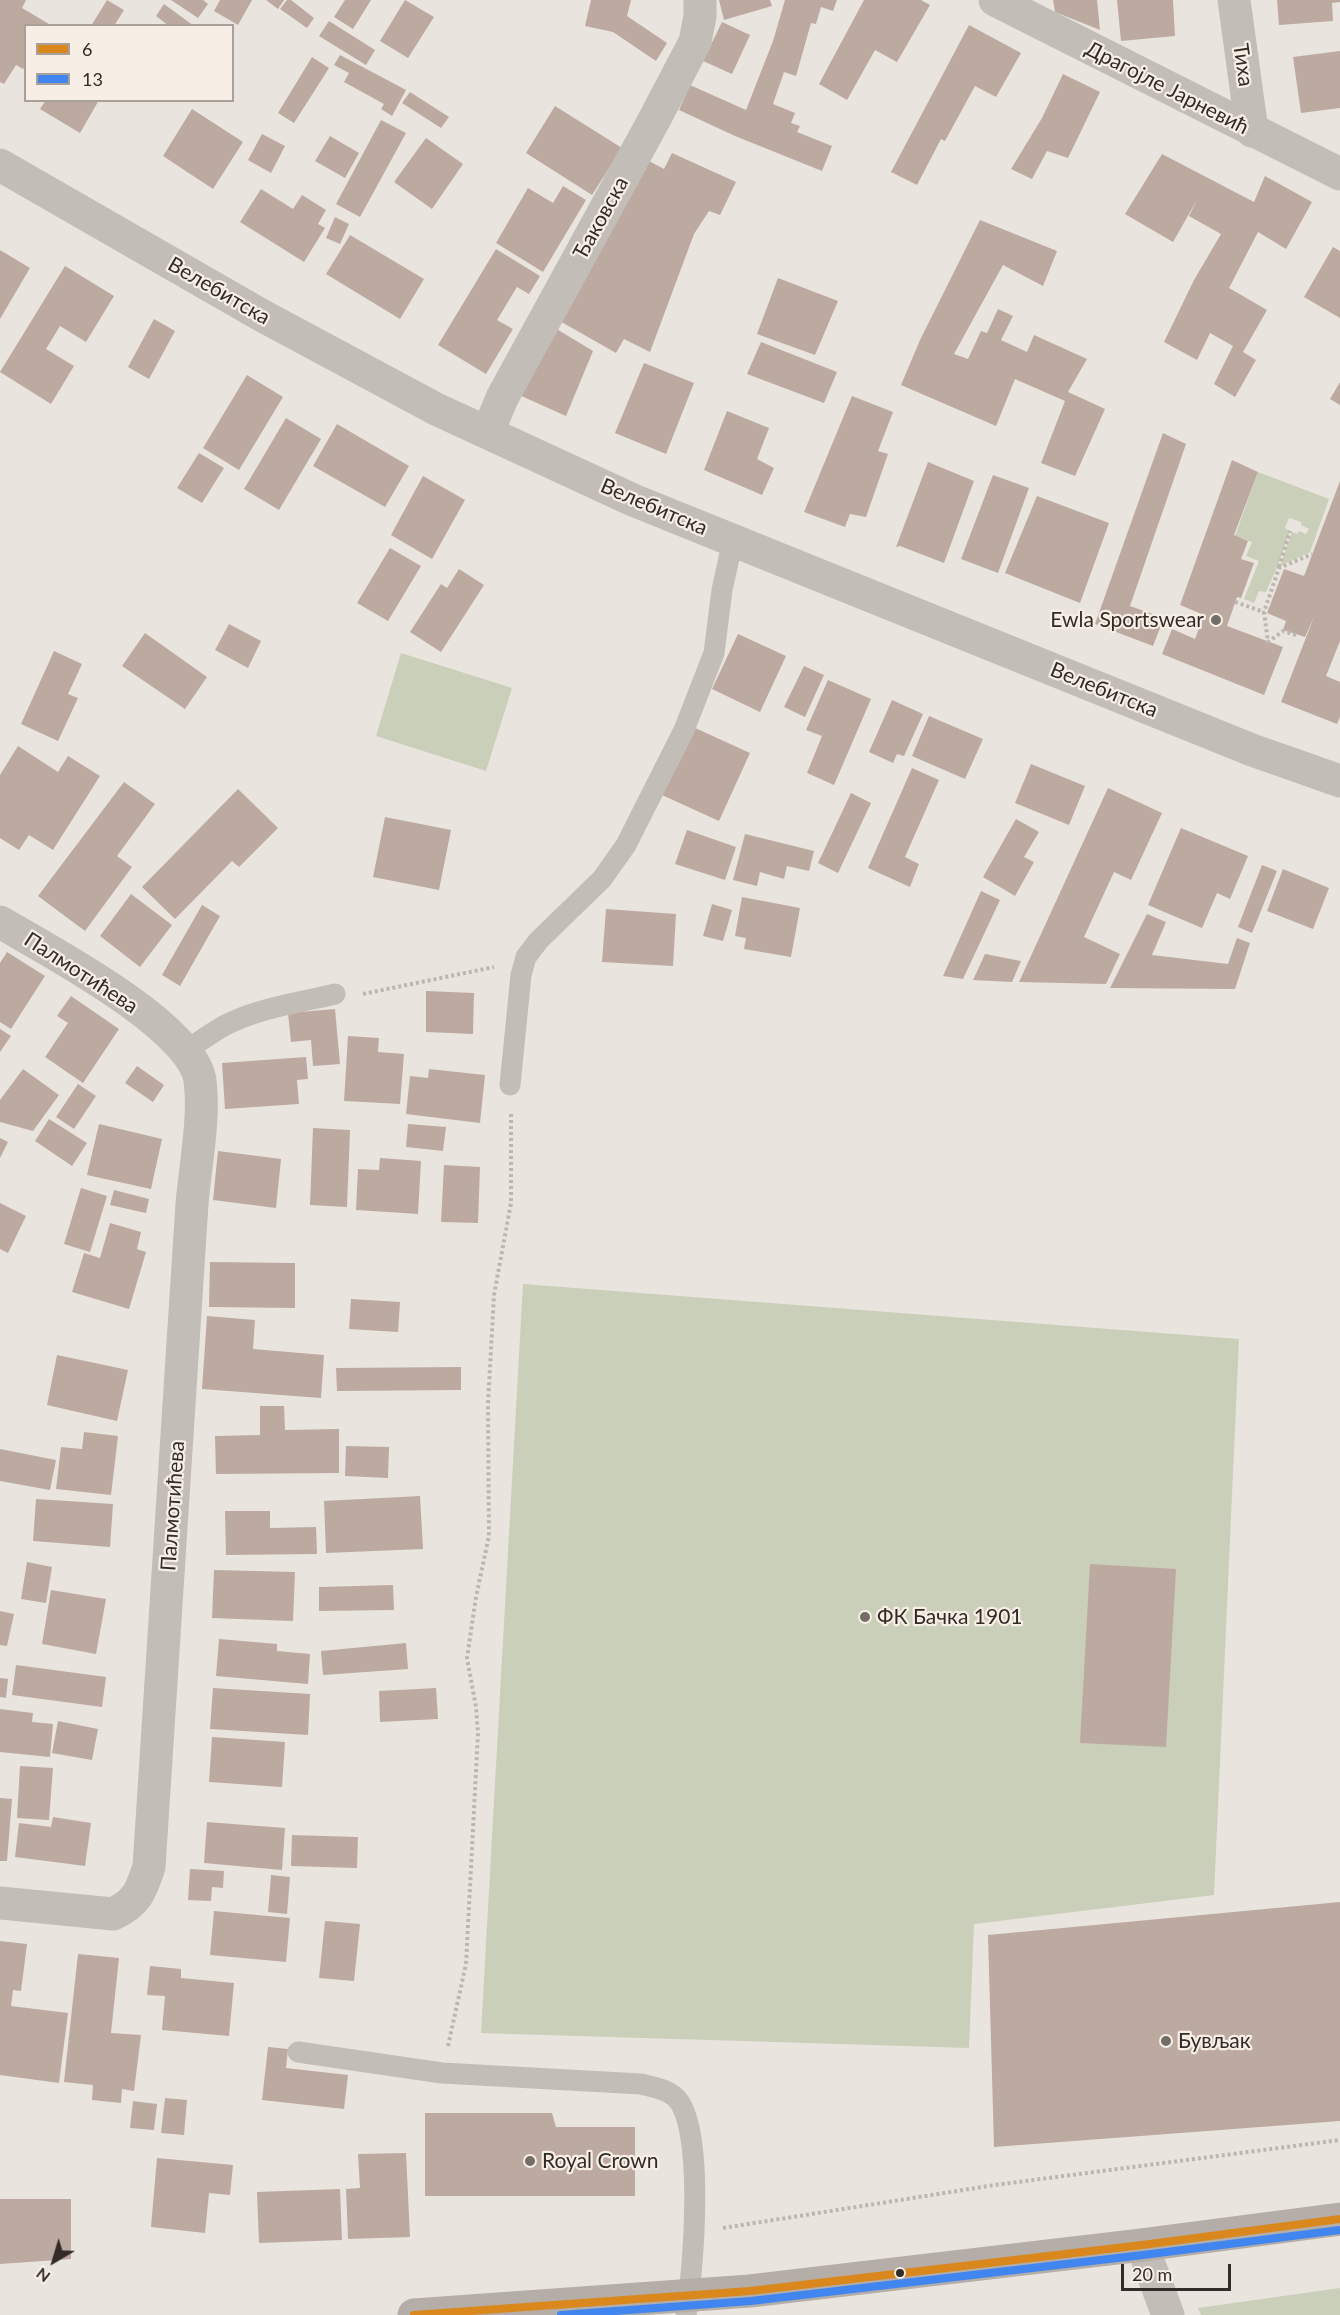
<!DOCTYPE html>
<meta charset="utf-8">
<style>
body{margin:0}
#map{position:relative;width:1340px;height:2315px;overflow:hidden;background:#eae4de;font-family:Lato,sans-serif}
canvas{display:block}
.legend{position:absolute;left:24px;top:24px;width:210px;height:78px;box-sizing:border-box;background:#f7efe5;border:2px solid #a9a199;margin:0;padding:8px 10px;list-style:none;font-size:18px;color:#332b27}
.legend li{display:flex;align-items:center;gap:12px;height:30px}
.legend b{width:30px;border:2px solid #a9a199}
.north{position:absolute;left:24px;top:2231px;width:60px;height:60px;-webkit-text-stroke:4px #f7efe5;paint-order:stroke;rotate:218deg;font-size:16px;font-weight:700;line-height:24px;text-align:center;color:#332b27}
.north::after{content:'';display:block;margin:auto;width:21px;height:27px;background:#332b27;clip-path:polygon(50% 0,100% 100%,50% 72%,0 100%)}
.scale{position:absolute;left:1121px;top:2264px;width:110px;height:27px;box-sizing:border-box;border:3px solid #332b27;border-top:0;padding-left:8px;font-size:18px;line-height:21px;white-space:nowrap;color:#332b27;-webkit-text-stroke:4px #f7efe5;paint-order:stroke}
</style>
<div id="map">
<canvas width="1340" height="2315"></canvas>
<ul class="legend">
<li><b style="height:8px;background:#da871d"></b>6</li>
<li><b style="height:8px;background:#4186f0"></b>13</li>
</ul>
<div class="north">N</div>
<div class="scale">20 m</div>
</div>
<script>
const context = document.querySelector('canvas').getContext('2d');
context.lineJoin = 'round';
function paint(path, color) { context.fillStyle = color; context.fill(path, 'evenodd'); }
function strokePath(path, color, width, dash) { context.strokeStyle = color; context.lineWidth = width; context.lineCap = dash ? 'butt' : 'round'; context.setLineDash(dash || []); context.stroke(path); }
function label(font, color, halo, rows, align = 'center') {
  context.font = font + ' Lato,sans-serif'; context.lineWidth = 4.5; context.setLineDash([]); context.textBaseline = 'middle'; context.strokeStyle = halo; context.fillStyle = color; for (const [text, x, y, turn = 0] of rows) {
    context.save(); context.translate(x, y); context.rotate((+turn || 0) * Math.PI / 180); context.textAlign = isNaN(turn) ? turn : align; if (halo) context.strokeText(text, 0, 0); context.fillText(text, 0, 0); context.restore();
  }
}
const green = new Path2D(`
 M 1258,472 L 1329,499 L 1310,552 L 1280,566 L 1292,532 L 1297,534 L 1299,531 L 1306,534 L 1309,529 L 1301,525 L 1301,522 L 1289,518 L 1285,528 L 1290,531 L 1278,565 L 1266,592 L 1259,591 L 1254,603 L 1244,599 L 1259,561 L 1246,556 L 1252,542 L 1235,536 Z
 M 401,653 L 512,688 L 486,771 L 376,736 Z
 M 523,1284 L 1239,1339 L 1214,1895 L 974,1924 L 969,2048 L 481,2033 Z
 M 1340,2288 L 1340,2315 L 1201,2315 L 1198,2308 Z`);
const building = new Path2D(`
 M 0,0 L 26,0 L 22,8 L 49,24 L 48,26 L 26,26 L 26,65 L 23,69 L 16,65 L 4,84 L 0,82 Z
 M 107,0 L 124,10 L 114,26 L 91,26 Z
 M 171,0 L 203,0 L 208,4 L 198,18 Z
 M 220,0 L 252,0 L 238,25 L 214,11 Z
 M 266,0 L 284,0 L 278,9 Z
 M 287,0 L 291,0 L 314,18 L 307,28 L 280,9 Z
 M 345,0 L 371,0 L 353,29 L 334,17 Z
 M 405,0 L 434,17 L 408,58 L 380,41 Z
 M 591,0 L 631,0 L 627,16 L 667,43 L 656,61 L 613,32 L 585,26 Z
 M 719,0 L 770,0 L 772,6 L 724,20 Z
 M 785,0 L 837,0 L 833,11 L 821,7 L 816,24 L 811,23 L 796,76 L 784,72 L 773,104 L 795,113 L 791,123 L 800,126 L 797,132 L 832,146 L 822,171 L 735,136 L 679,110 L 690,85 L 746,110 L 773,41 Z
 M 864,0 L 921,0 L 930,5 L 897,62 L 875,50 L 847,100 L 819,84 Z
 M 1053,0 L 1097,0 L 1100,30 L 1055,12 Z
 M 1117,0 L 1173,0 L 1175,36 L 1121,41 Z
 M 1277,0 L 1340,0 L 1340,2 L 1332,3 L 1333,21 L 1279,25 Z
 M 164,4 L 194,26 L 169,26 L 156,16 Z
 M 329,21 L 375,50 L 366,65 L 319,36 Z
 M 722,22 L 750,35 L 732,74 L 703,61 Z
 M 969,25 L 1021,53 L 996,97 L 975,86 L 945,141 L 941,139 L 917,185 L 891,172 Z
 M 1340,51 L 1340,108 L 1301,113 L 1293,57 Z
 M 340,55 L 406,90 L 392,116 L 381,109 L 384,104 L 344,82 L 349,73 L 334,65 Z
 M 312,57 L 329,68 L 294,123 L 278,113 Z
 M 1063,74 L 1100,92 L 1068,158 L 1047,151 L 1032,179 L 1011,169 L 1042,118 Z
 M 410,92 L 449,117 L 441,128 L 402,103 Z
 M 46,100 L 99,100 L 80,133 L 40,109 Z
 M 555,106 L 622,148 L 592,195 L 526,153 Z
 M 192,109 L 243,142 L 213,189 L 163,156 Z
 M 381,120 L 406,133 L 360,217 L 336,204 Z
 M 262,134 L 285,146 L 271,173 L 248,160 Z
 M 330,136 L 359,153 L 345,178 L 315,161 Z
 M 426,138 L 463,164 L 432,209 L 394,182 Z
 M 672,153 L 736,182 L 720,215 L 709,211 L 694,234 L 650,352 L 624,339 L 616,353 L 558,320 L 649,161 L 664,169 Z
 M 1162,154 L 1254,202 L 1265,176 L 1312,202 L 1286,249 L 1258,232 L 1229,288 L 1267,310 L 1243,352 L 1256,360 L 1235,397 L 1214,384 L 1233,346 L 1210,333 L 1197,360 L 1164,342 L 1194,280 L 1221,234 L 1189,216 L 1197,200 L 1173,242 L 1125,214 Z
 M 563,186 L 586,200 L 543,272 L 496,243 L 528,188 L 553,203 Z
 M 261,189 L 293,209 L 302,195 L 326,210 L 318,224 L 325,228 L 304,262 L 240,222 Z
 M 335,217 L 349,224 L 340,244 L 326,238 Z
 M 980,220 L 1057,251 L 1043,286 L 1003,265 L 954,354 L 968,359 L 981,331 L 987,333 L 998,309 L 1013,316 L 1001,340 L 1027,352 L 1034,335 L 1087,359 L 1068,392 L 1105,409 L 1075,476 L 1041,463 L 1065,401 L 1015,379 L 996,426 L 901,385 L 920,340 Z
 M 350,235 L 424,279 L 400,319 L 326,274 Z
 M 1333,247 L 1340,251 L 1340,318 L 1304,297 Z
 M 496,249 L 540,276 L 529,294 L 517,287 L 497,320 L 513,329 L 486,374 L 438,345 Z
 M 0,250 L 30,268 L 0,319 Z
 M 65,266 L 114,296 L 86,342 L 60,326 L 46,349 L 74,366 L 51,404 L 0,372 Z
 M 778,278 L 838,301 L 815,355 L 757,334 Z
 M 154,319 L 175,331 L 149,379 L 128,367 Z
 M 555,328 L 593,351 L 566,416 L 519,395 Z
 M 761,342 L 837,372 L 824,403 L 747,374 Z
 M 644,363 L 694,383 L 666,454 L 615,433 Z
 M 247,375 L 283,397 L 239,470 L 203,448 Z
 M 1340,382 L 1340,405 L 1330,399 Z
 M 852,396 L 893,412 L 878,451 L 888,454 L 866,517 L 850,514 L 845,527 L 804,512 Z
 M 727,411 L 769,428 L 757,459 L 774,468 L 762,495 L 704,470 Z
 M 286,418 L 321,439 L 279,510 L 244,489 Z
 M 337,424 L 409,466 L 385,507 L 313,466 Z
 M 1163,433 L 1186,444 L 1130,606 L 1164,618 L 1153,646 L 1095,624 Z
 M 199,453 L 224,468 L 202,503 L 177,488 Z
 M 1232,460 L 1258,472 L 1234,535 L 1248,541 L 1241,559 L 1254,563 L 1241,598 L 1237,597 L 1227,626 L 1283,647 L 1264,695 L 1162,654 L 1172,629 L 1195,639 L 1204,615 L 1180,605 Z
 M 928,462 L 974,481 L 944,563 L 900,546 L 896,547 Z
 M 993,475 L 1029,488 L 998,573 L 961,559 Z
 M 423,476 L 465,500 L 432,559 L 391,535 Z
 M 1340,481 L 1340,641 L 1326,676 L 1340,682 L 1340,717 L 1337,724 L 1281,702 L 1314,617 L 1305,637 L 1283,630 L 1286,621 L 1267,613 L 1284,569 L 1304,576 Z
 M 1037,496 L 1109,523 L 1080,603 L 1005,573 Z
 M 390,548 L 421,566 L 388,621 L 357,603 Z
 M 459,569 L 484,585 L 441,652 L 410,632 L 441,584 L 447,588 Z
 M 229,624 L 261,641 L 248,668 L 215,650 Z
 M 145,633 L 207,677 L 185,709 L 122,666 Z
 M 738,634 L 786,656 L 760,712 L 712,689 Z
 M 54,651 L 82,664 L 68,694 L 78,698 L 58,741 L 21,724 Z
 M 804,666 L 824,675 L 805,717 L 784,707 Z
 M 828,680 L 871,699 L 834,785 L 807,773 L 822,736 L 806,730 Z
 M 892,700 L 923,714 L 904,756 L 897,754 L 893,763 L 869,752 Z
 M 929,716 L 983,739 L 965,779 L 912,756 Z
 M 693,727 L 750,753 L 719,821 L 662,795 Z
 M 18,746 L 58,772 L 68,756 L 100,776 L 53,850 L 29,835 L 19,850 L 0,838 L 0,775 Z
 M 1031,764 L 1085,786 L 1069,825 L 1015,803 Z
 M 912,768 L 939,780 L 905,857 L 919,864 L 910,887 L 868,868 Z
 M 124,782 L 155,804 L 117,856 L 132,867 L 85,931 L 38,896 Z
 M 1108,788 L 1162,813 L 1131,880 L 1114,872 L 1084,937 L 1120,954 L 1106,984 L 1019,982 Z
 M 238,789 L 278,828 L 239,867 L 232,861 L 175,919 L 142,887 Z
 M 851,793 L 871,803 L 838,873 L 818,863 Z
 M 385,817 L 451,830 L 439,890 L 373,877 Z
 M 1016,819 L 1039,832 L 1024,857 L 1034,862 L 1015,896 L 983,877 Z
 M 1181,828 L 1248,856 L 1230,899 L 1217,893 L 1202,928 L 1148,905 Z
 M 687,830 L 736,847 L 725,880 L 675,864 Z
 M 745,834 L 814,851 L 809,871 L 787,866 L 784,879 L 760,872 L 757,886 L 733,880 Z
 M 1262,865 L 1277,871 L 1252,933 L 1238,927 Z
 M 1283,869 L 1329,888 L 1313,929 L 1267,911 Z
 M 981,891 L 1000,900 L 963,979 L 943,976 Z
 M 131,894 L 172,925 L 140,967 L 100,936 Z
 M 742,897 L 800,908 L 791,957 L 744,949 L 746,938 L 735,936 Z
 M 712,904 L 732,910 L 723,941 L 703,936 Z
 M 202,905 L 220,916 L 180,986 L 162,975 Z
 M 606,909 L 676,914 L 673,966 L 602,962 Z
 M 1147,914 L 1166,922 L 1152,955 L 1228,964 L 1237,938 L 1250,943 L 1235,989 L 1110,988 Z
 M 7,952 L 45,976 L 11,1029 L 0,1022 L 0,963 Z
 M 985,954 L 1021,961 L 1012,982 L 973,980 Z
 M 426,991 L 474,993 L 473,1034 L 426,1032 Z
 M 71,996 L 119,1029 L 83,1083 L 45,1057 L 68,1023 L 57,1016 Z
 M 335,1009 L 340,1064 L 313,1066 L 311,1040 L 291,1042 L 288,1013 Z
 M 0,1029 L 11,1036 L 0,1052 Z
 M 348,1036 L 379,1038 L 378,1052 L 404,1054 L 400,1104 L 344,1101 Z
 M 306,1057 L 308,1079 L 297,1080 L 299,1104 L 225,1109 L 222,1063 Z
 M 137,1066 L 164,1085 L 153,1102 L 125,1083 Z
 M 23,1069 L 59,1095 L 33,1131 L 0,1122 L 0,1100 Z
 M 429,1069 L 485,1075 L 480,1123 L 406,1114 L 410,1076 L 428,1078 Z
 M 78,1084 L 96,1096 L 74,1129 L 56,1117 Z
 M 49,1119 L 87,1143 L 72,1166 L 35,1141 Z
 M 99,1124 L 162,1139 L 151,1189 L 87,1175 Z
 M 408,1124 L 446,1127 L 443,1151 L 406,1147 Z
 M 313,1128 L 350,1130 L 347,1207 L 310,1205 Z
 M 0,1138 L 8,1142 L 0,1158 Z
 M 218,1151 L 281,1159 L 276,1208 L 213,1200 Z
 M 380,1158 L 421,1161 L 418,1214 L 356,1210 L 358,1169 L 379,1170 Z
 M 444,1165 L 480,1167 L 478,1223 L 441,1222 Z
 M 81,1188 L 107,1196 L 90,1252 L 64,1244 Z
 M 114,1190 L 149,1199 L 146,1213 L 110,1205 Z
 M 0,1203 L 26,1216 L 8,1253 L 0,1249 Z
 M 110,1223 L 141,1232 L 137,1249 L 146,1252 L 129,1309 L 72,1292 L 84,1253 L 100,1258 Z
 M 210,1262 L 295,1263 L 295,1308 L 209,1307 Z
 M 351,1299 L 400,1302 L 398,1332 L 349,1329 Z
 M 207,1316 L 255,1320 L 253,1349 L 324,1355 L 321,1398 L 202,1389 Z
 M 57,1355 L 128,1370 L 117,1421 L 47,1405 Z
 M 461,1367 L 461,1390 L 337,1391 L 336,1368 Z
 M 260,1406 L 284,1406 L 285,1430 L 339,1429 L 339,1473 L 216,1474 L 215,1436 L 260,1435 Z
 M 84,1432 L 118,1436 L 111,1495 L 56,1489 L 61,1447 L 82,1449 Z
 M 346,1446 L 389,1447 L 388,1478 L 345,1476 Z
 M 0,1449 L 56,1460 L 50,1490 L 0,1481 Z
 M 420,1496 L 423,1549 L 326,1553 L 324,1501 Z
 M 36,1499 L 113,1504 L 110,1547 L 33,1541 Z
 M 225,1511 L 270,1511 L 270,1528 L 316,1527 L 317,1554 L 226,1555 Z
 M 27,1562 L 52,1567 L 46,1603 L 21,1599 Z
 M 1090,1564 L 1176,1569 L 1166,1747 L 1080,1743 Z
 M 214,1570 L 295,1572 L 293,1621 L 212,1618 Z
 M 393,1585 L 394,1610 L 319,1611 L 319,1587 Z
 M 51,1590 L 106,1599 L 96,1654 L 42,1644 Z
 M 0,1611 L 14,1614 L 7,1646 L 0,1645 Z
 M 219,1639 L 277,1644 L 277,1651 L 310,1654 L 308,1684 L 216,1676 Z
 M 406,1643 L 408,1669 L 323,1675 L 321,1651 Z
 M 16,1665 L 106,1677 L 102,1707 L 12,1695 Z
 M 0,1678 L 8,1679 L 6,1698 L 0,1697 Z
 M 213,1688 L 310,1694 L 308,1735 L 210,1729 Z
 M 436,1688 L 438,1719 L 380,1722 L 379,1691 Z
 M 0,1709 L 33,1713 L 32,1722 L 53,1724 L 50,1757 L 0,1752 Z
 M 58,1721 L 98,1729 L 92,1760 L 52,1753 Z
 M 212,1737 L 285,1742 L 282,1787 L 209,1782 Z
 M 20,1766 L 53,1768 L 49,1820 L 17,1818 Z
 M 0,1798 L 12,1799 L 7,1861 L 0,1861 Z
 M 53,1817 L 91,1823 L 85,1866 L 15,1857 L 19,1823 L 51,1827 Z
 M 207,1822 L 285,1828 L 282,1870 L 204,1863 Z
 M 292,1835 L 358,1837 L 357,1868 L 291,1866 Z
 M 190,1869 L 224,1871 L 223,1888 L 212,1887 L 211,1901 L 188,1900 Z
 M 271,1875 L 290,1877 L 287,1914 L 268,1912 Z
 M 1340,1902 L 1340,2121 L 994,2147 L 988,1935 Z
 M 214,1911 L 290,1918 L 286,1962 L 210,1955 Z
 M 325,1921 L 360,1924 L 354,1981 L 319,1978 Z
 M 0,1941 L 27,1944 L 21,1991 L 13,1990 L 11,2006 L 68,2013 L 59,2083 L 0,2075 Z
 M 78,1954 L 119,1958 L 111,2033 L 141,2035 L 134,2091 L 122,2089 L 121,2103 L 92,2100 L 93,2085 L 64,2082 Z
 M 150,1966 L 181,1969 L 181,1978 L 234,1983 L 229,2036 L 162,2030 L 165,1996 L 147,1995 Z
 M 268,2047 L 288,2049 L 286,2068 L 348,2075 L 344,2109 L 262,2100 Z
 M 165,2098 L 187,2100 L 184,2135 L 161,2133 Z
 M 133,2101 L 157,2104 L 154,2130 L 130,2128 Z
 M 425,2113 L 552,2113 L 556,2127 L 635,2127 L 635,2196 L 425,2196 Z
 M 406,2153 L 410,2237 L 348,2239 L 346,2189 L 360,2188 L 358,2154 Z
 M 157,2158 L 233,2165 L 230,2195 L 209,2193 L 205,2233 L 151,2227 Z
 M 340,2189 L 342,2240 L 259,2243 L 257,2192 Z
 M 0,2199 L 71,2199 L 71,2259 L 0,2264 Z`);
const path = new Path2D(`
 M 1279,567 L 1290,531
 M 1235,602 L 1264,612
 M 1296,635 L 1283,631 L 1268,642 L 1264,612 L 1279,568 L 1312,554
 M 363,994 L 494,967
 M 448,2046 L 466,1964 L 478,1733 L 476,1707 L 467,1658 L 476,1597 L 489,1536 L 488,1404 L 494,1295 L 511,1203 L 511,1112
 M 723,2228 L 995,2185 L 1340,2140`);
const service = new Path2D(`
 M 186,1051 C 202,1040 217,1028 234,1021 C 266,1007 302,1002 335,994
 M 510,1085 L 521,975 L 526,957 L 539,940 L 602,879 L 626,845 L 684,730 L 714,653 L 722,590 L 733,540
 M 298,2052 L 442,2073 L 641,2084 C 652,2087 667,2089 675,2097 C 706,2124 693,2275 686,2315`);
const minor = new Path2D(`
 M 995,0 L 1340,174
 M 1234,0 L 1252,131
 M 488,432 L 502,398 L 653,122 L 695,42 L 700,16 L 700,0
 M 0,922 C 46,949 194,1027 200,1081 C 205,1117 195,1167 192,1204 L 149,1867 C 141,1891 137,1903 113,1914 L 0,1903
 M 1142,2245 L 1168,2315`);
const tertiary = new Path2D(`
 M 0,165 L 261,315 L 436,409 L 633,500 L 1252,750 L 1340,781`);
const secondary = new Path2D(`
 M 414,2315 L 750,2291 L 1142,2245 L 1340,2219`);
const bus1 = new Path2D(`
 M 414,2315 L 750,2291 L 1142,2245 L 1340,2219`);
const bus2 = new Path2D(`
 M 561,2315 L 751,2301 L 1143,2255 L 1340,2230`);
const markers = [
 [1216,620,6,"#736c67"],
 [865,1617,6,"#736c67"],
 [1166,2041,6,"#736c67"],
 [530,2161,6,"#736c67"],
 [900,2273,5,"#332b27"]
];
const streetNames = [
 ["Тиха",1243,65,82],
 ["Драгојле Јарневић",1167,88,27],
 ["Ђаковска",601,218,-61],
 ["Велебитска",219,291,30],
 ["Велебитска",654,507,23],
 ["Велебитска",1104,690,22],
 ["Палмотићева",81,973,33],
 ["Палмотићева",173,1506,-86]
];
const poiNames = [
 ["Ewla Sportswear",1204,620,"right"],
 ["ФК Бачка 1901",877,1617],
 ["Бувљак",1178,2041],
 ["Royal Crown",542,2161]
];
paint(green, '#cacfb9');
paint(building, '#bcaaa1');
strokePath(path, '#bcb6b0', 4, [3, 3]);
strokePath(service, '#c3bdb7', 21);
strokePath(minor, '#c3bdb7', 33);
strokePath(tertiary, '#c3bdb7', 33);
strokePath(secondary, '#b4ada8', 33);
strokePath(bus1, '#da871d', 8);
strokePath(bus2, '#4186f0', 8);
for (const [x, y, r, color] of markers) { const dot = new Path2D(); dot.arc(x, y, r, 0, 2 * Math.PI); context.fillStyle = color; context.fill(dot); strokePath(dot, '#f7efe5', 2); }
label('21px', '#332b27', '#f7efe5', streetNames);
label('21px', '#332b27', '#f7efe5', poiNames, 'left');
</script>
